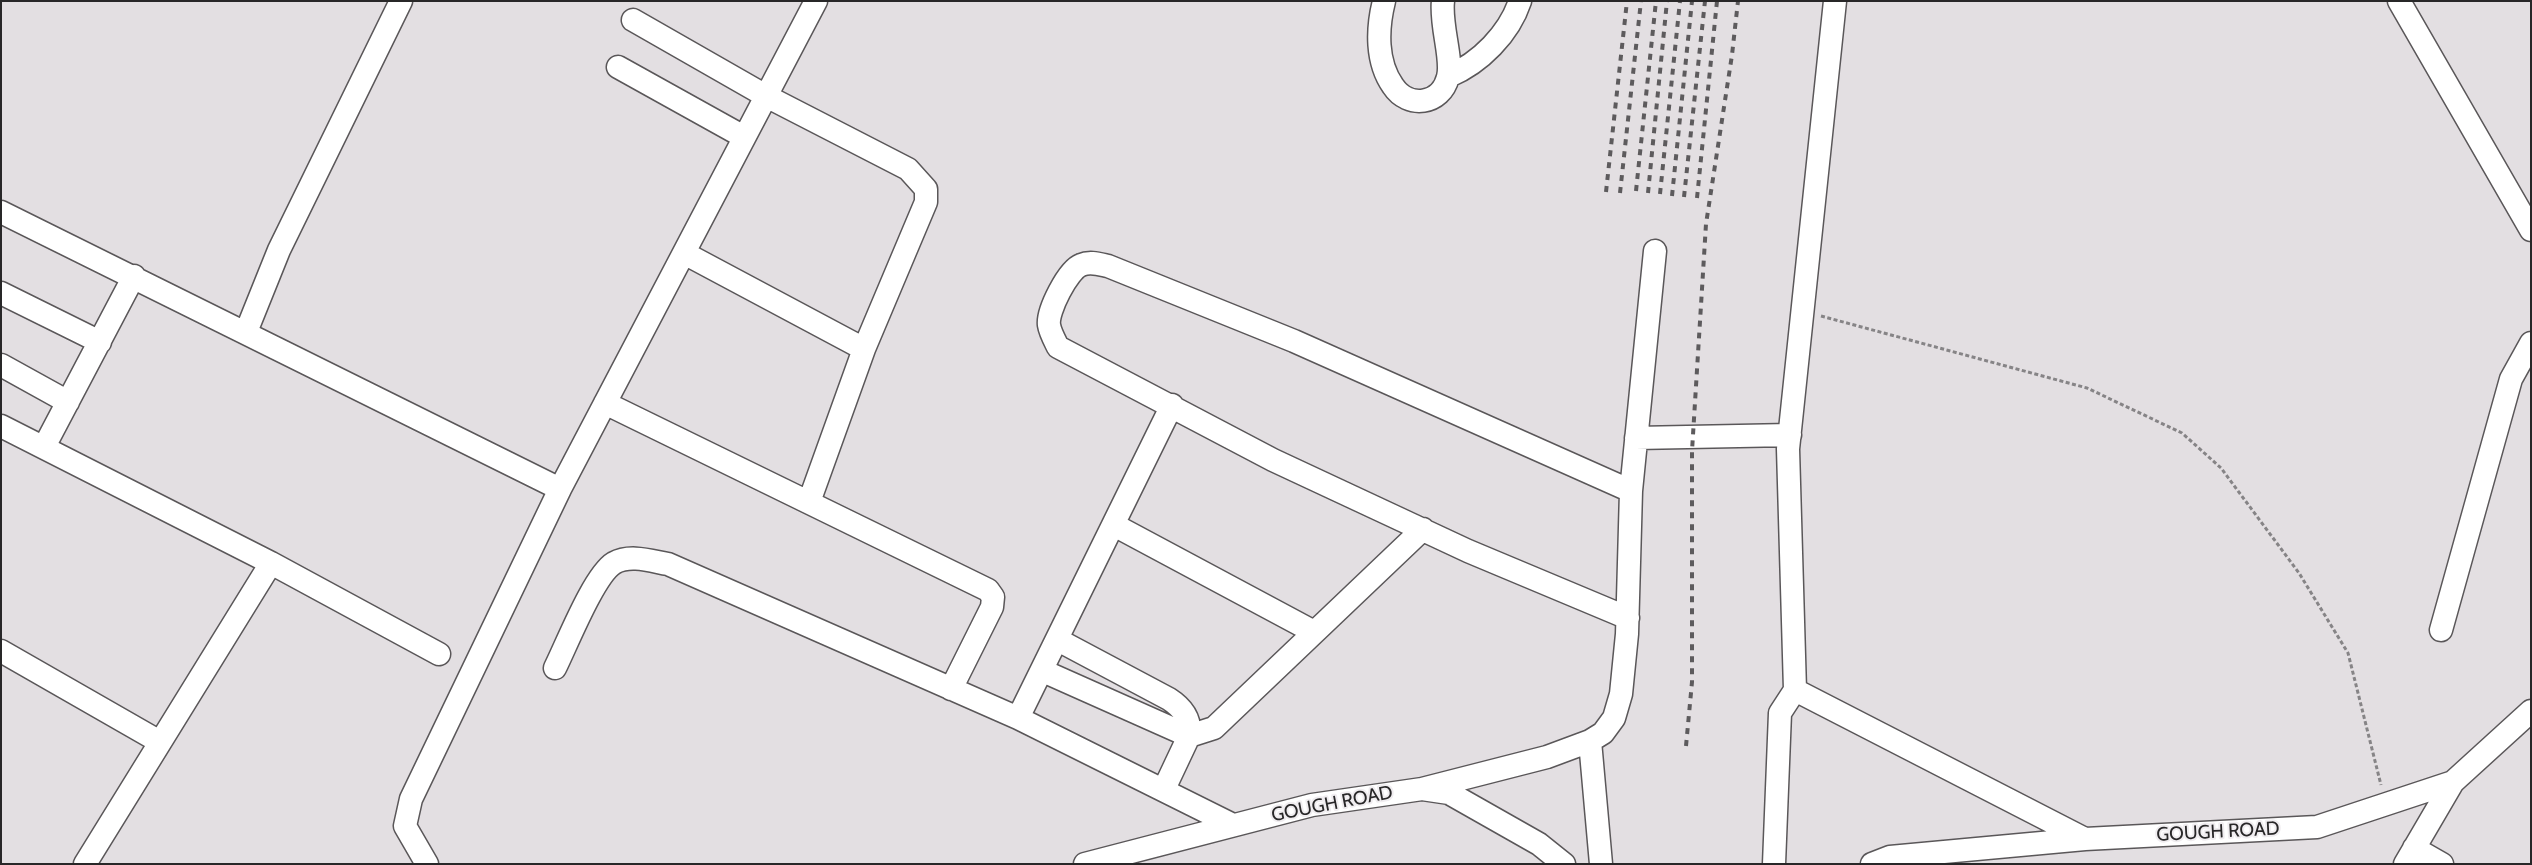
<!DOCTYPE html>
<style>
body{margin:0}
#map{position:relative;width:2532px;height:865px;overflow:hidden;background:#e3dfe2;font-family:Cabin,sans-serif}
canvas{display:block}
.frame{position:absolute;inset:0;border:2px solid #282728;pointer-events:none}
</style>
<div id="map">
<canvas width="2532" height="865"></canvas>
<div class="frame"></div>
</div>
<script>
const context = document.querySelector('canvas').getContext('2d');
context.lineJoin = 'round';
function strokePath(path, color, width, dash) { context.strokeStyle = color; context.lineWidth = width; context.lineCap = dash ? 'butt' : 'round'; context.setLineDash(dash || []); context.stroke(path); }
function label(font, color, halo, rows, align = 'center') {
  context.font = font + ' Cabin,sans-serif'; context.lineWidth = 4; context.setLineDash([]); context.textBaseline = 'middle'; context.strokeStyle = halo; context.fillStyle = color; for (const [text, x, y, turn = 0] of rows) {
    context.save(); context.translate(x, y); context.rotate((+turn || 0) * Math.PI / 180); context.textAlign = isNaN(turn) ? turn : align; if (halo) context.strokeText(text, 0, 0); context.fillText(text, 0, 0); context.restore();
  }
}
const path = new Path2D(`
 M 1821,316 L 2087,388 L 2182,433 L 2221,468 L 2299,573 L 2348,653 L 2381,785`);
const minor = new Path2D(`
 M 1384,1 C 1377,29 1376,62 1393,86 C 1408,109 1441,105 1448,77 C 1453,59 1440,25 1443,1
 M 2399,1 L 2531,230
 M 633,20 L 766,96 L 908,169 L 926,189 L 926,202 L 864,349 L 809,502
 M 618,67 L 744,137
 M 1449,76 C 1480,63 1509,34 1520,1
 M 1,212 L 560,489
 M 684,253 L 864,349
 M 1,293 L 100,342
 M 246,332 L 279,250 L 401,1
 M 1,365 L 68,402
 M 605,403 L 988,590 L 993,597 L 992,607 L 951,689
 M 1,426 L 271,563 L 85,864
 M 1636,438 L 1790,435
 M 44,447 L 134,276
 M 1114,525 L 1314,632
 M 271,563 L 439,654
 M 1628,618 L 1468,551 L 1273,460 L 1058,347 C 1055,341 1050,332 1049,325 C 1047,311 1068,270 1081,265 C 1090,261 1099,264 1108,266 L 1294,341 L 1631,491
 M 2441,630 L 2511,379 L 2531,343
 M 1058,640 L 1169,699 C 1183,708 1191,719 1189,736 L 1164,789
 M 1,651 L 160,742
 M 555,668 C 567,644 594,575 614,563 C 630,554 651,561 668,564 L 1018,718 L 1233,825
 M 1043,671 L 1189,736 L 1214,728 L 1423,529
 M 1795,690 L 2085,839
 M 1018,718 L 1172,405
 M 1590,741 L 1601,864
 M 1422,789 L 1547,757 L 1590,741 L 1603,733 L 1614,718 L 1621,694 L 1627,634 L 1631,491 L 1655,251
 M 2414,848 L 2442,864
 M 427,864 L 405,826 L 411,799 L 560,489 L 816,1
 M 1085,864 L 1312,805 L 1422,789 L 1449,793 L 1539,844 L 1564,864
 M 1774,864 L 1780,713 L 1795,690 L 1788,449 L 1835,1
 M 1872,864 L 1890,857 L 2085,839 L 2317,827 L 2453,782 L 2531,711
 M 2405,864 L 2453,782`);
const rail = new Path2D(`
 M 1636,191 L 1656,1
 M 1606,192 L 1627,1
 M 1620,193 L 1641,1
 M 1648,193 L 1667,1
 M 1660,194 L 1680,1
 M 1672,196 L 1692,1
 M 1684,197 L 1705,1
 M 1697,198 L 1717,1
 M 1686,746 L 1692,682 L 1692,451 L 1706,224 L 1732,55 L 1738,1`);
const streetNames = [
 ["GOUGH ROAD",1332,804,-11],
 ["GOUGH ROAD",2218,832,-3]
];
strokePath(minor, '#5a5759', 25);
strokePath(path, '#868486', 3, [4, 2.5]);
strokePath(minor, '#fff', 22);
strokePath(rail, '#5d5b5d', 4, [6, 6]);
label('19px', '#282728', '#f0edf0', streetNames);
</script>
